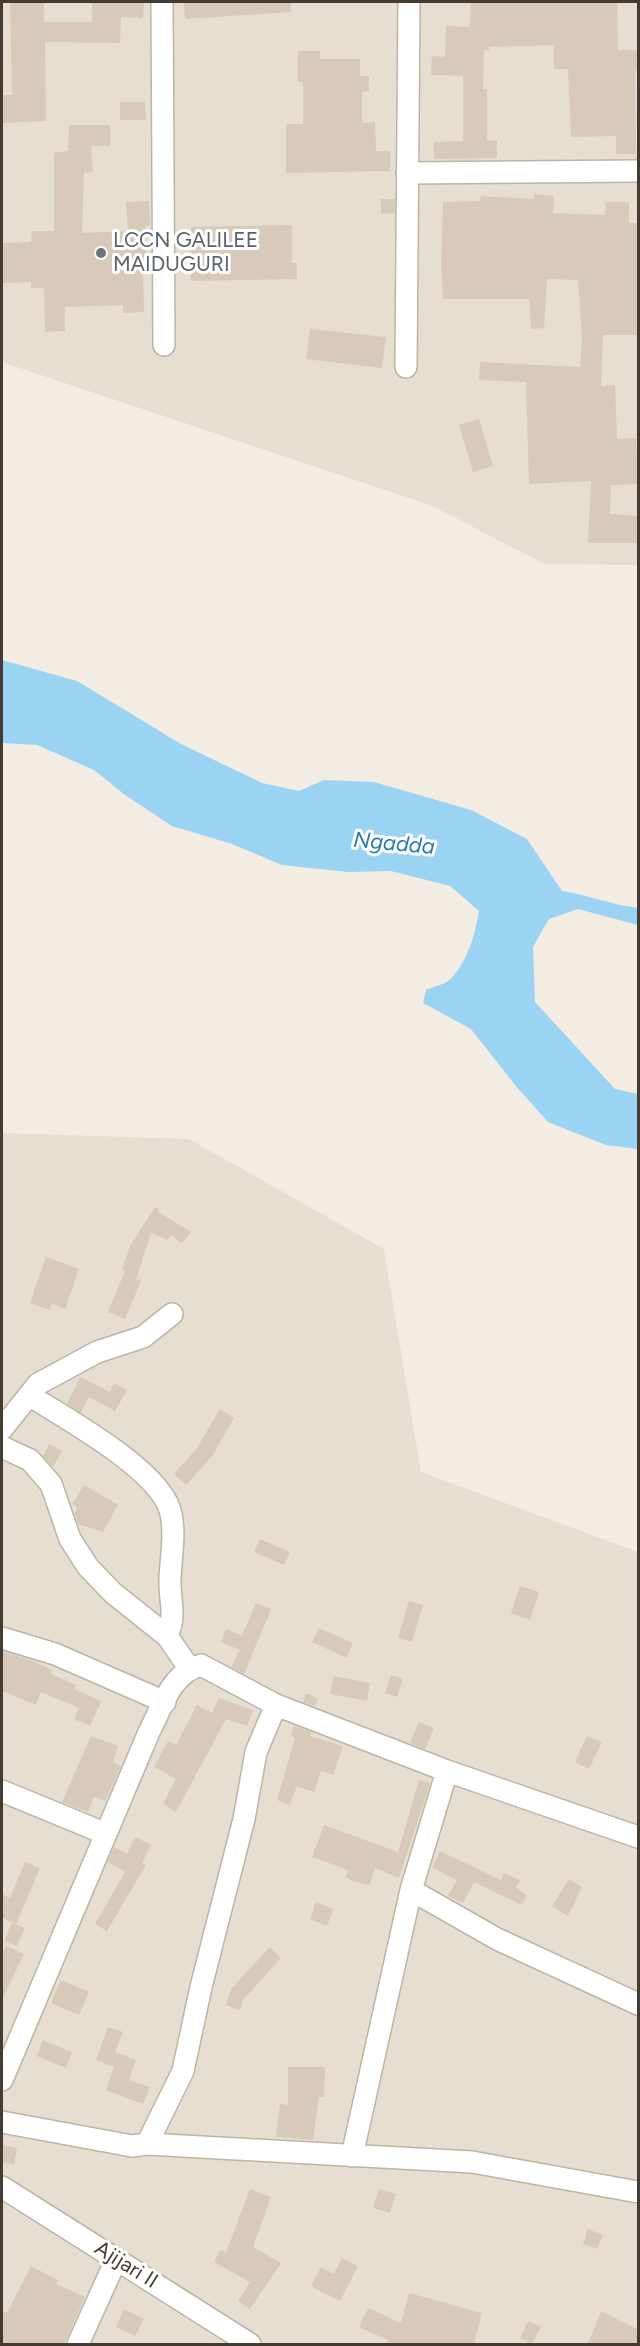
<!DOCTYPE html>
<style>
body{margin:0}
#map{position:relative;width:640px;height:2346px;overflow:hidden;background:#f2ece2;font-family:Figtree,sans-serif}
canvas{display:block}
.frame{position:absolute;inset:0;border:3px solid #443c33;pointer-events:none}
</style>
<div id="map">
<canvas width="640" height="2346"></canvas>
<div class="frame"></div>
</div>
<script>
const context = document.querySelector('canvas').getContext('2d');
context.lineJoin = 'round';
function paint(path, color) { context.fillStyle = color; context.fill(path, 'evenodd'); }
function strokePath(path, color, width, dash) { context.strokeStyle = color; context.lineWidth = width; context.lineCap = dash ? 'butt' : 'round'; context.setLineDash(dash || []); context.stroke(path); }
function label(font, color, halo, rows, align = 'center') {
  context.font = font + ' Figtree,sans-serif'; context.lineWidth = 6; context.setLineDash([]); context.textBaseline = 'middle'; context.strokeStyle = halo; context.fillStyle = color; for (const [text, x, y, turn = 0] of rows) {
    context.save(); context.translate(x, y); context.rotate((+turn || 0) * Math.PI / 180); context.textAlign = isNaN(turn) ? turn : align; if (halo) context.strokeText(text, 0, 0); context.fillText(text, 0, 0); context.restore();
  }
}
const residential = new Path2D(`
 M 2,2 L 638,2 L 638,565 L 545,564 L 430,505 L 2,362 Z
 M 2,1133 L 189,1139 L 384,1249 L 421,1472 L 638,1552 L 638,2344 L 2,2344 Z`);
const water = new Path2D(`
 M 2,660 L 77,681 L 181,744 L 262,783 L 299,791 L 324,780 L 374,782 L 471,810 L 527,839 L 562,891 C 588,895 612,905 638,908 L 638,925 L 578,909 L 549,919 L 533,947 L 535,1002 L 615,1089 L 638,1094 L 638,1149 L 606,1145 L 548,1122 L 515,1085 L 471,1029 L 423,1003 L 426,990 C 432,987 443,985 448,981 C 466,967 476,932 479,911 L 450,886 L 391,871 L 348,872 L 282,865 L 232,844 L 172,826 L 125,795 L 94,770 L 37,745 L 2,743 Z`);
const building = new Path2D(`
 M 10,2 L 44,2 L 44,22 L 92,22 L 92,2 L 144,2 L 143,18 L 121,17 L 120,43 L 45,42 L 46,121 L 2,123 L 2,95 L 12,95 Z
 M 184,2 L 291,2 L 291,12 L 185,19 Z
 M 471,2 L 617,2 L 618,50 L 639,50 L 639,71 L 635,71 L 636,154 L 616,154 L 616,136 L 571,137 L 568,69 L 554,69 L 554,45 L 489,47 L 489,50 L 484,50 L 483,89 L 487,89 L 487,141 L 497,140 L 497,158 L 434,159 L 434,142 L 463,141 L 463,76 L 431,75 L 432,56 L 445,57 L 446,26 L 470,27 Z
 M 298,51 L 320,51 L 320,59 L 360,59 L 360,76 L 369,76 L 369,91 L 362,92 L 362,123 L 375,122 L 376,151 L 390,151 L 390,171 L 286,173 L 286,124 L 303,124 L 303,82 L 298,82 Z
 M 120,102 L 145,102 L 146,120 L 120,120 Z
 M 69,125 L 110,125 L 110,146 L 91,146 L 93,172 L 84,173 L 82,233 L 128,231 L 126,202 L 149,201 L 150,225 L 145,226 L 147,272 L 143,272 L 144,312 L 123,313 L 123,305 L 65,307 L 65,331 L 45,332 L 44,288 L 31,288 L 31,282 L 2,283 L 2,243 L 31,242 L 32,231 L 54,231 L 54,153 L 68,151 Z
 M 534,194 L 554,196 L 553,213 L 605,215 L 606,202 L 629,202 L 629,223 L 639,223 L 639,335 L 603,335 L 601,386 L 615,385 L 617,439 L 636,438 L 638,484 L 611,485 L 610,514 L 639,516 L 639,543 L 588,543 L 591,481 L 529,484 L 526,382 L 479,380 L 480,362 L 580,367 L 582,337 L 578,280 L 547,279 L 544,328 L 531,329 L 529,299 L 443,299 L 441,265 L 443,202 L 480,201 L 481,196 L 534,199 Z
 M 381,199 L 395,199 L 395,213 L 381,214 Z
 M 292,225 L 292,263 L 297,263 L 297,279 L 191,281 L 191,227 Z
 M 310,329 L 386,337 L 382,368 L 306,359 Z
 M 479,419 L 493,466 L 473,472 L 459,425 Z
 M 155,1207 L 159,1209 L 158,1212 L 191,1232 L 182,1243 L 171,1235 L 168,1240 L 151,1233 L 136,1279 L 141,1281 L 125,1319 L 108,1312 L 125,1271 L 122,1270 L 130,1246 Z
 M 46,1257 L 79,1269 L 65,1309 L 52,1304 L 50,1310 L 30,1303 Z
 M 80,1377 L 110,1392 L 114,1383 L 127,1390 L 115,1411 L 89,1397 L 81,1413 L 67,1404 Z
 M 220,1409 L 234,1418 L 213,1455 L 186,1485 L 174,1474 L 197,1448 Z
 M 49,1444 L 62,1451 L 53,1467 L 43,1456 Z
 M 84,1485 L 118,1505 L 103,1532 L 78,1524 L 75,1513 L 77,1507 L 72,1504 Z
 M 260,1539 L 290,1552 L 284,1565 L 254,1552 Z
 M 520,1586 L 539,1592 L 530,1620 L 511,1613 Z
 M 409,1601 L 423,1605 L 412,1642 L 398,1638 Z
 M 256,1603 L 271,1609 L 244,1674 L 231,1667 L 240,1650 L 221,1642 L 226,1629 L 242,1636 Z
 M 319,1628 L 353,1643 L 347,1658 L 312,1642 Z
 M 2,1651 L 33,1661 L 52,1670 L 51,1674 L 75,1685 L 74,1689 L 101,1701 L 90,1726 L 74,1719 L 79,1708 L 41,1692 L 36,1705 L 2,1691 Z
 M 391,1675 L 403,1679 L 397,1697 L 385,1693 Z
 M 334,1676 L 370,1683 L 367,1701 L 330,1694 Z
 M 306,1693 L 318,1699 L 315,1706 L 303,1702 Z
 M 219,1698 L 253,1710 L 247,1726 L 226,1719 L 176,1812 L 163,1804 L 176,1779 L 154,1767 L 168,1741 L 176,1745 L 197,1705 L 212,1713 Z
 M 419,1722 L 434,1728 L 425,1749 L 410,1743 Z
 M 294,1726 L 311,1732 L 310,1736 L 343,1746 L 333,1775 L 321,1771 L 314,1792 L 297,1786 L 290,1805 L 277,1800 L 295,1738 L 291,1736 Z
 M 91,1736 L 118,1746 L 113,1762 L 121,1766 L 105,1801 L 94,1797 L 88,1812 L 62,1802 Z
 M 587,1736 L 602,1742 L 589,1769 L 575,1762 Z
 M 419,1780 L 430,1783 L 399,1878 L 375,1868 L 369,1886 L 345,1878 L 348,1870 L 312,1857 L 324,1825 L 398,1852 Z
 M 135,1837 L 151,1845 L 142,1863 L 146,1865 L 107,1931 L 95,1924 L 125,1872 L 108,1862 L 114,1847 L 127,1854 Z
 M 440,1851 L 501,1880 L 504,1873 L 520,1880 L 516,1888 L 527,1895 L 522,1905 L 474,1882 L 463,1903 L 448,1896 L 457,1880 L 432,1868 Z
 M 25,1862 L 40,1868 L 16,1924 L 2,1918 L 2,1894 L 10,1898 Z
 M 569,1879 L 582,1887 L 568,1916 L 552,1906 Z
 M 316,1902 L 333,1909 L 327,1926 L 310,1919 Z
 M 12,1923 L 25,1928 L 17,1946 L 4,1941 Z
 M 6,1945 L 24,1954 L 2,2000 L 2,1955 Z
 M 270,1947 L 281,1958 L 243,2000 L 240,2010 L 226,2005 L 231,1989 Z
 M 61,1980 L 89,1992 L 79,2015 L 51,2003 Z
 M 108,2027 L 123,2032 L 115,2052 L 136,2060 L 129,2080 L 150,2087 L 143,2104 L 106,2090 L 114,2067 L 96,2060 Z
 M 43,2040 L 72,2052 L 66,2068 L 37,2056 Z
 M 288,2067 L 325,2067 L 324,2097 L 319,2097 L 313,2140 L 276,2137 L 280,2104 L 288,2105 Z
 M 3,2145 L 17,2148 L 14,2165 L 2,2162 Z
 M 250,2189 L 271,2197 L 253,2247 L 281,2263 L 250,2309 L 238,2301 L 250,2282 L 214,2262 L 220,2250 L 226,2253 Z
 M 379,2189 L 396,2194 L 390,2213 L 373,2208 Z
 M 588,2229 L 603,2235 L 597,2249 L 583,2244 Z
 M 342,2258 L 358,2266 L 340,2301 L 311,2286 L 321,2267 L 334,2274 Z
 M 31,2266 L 58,2280 L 56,2284 L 85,2297 L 64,2344 L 2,2344 L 2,2311 L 7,2313 Z
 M 409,2293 L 482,2313 L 474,2344 L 386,2344 L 388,2340 L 359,2327 L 368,2308 L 401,2323 Z
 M 124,2309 L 144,2319 L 135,2336 L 116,2327 Z
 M 601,2311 L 639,2330 L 639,2344 L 588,2344 Z
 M 528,2321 L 541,2327 L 532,2344 L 520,2338 Z`);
const minor = new Path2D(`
 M 162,2 L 164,345
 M 407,173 L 638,171
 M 406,367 L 409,2
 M 29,1395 C 66,1419 157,1468 170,1510 C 176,1531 171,1557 170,1578 C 169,1601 177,1614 167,1636
 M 2,1429 L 38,1384 L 97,1352 L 143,1337 L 172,1314
 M 2,1447 L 30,1460 L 51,1484 L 70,1539 L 88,1567 L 113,1593 L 167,1636 L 189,1668
 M 2,1638 L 55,1654 L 165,1702
 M 447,1771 L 638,1837
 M 2,1791 L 104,1833
 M 411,1890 L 497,1939 L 638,2004
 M 2,2080 L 149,1732 C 163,1706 170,1674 201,1665 L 276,1705 L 447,1771 L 411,1890 L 352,2156
 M 2,2122 L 132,2146 L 147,2144 L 472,2162 L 638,2192
 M 147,2144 L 183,2071 L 201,1987 L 244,1819 L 256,1752 L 276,1705
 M 2,2187 L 250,2344
 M 78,2344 L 116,2260`);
const markers = [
 [101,253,6,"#6b7280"]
];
const worshipNames = [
 ["LCCN GALILEE",113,241],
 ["MAIDUGURI",113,265]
];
const streetNames = [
 ["Ajijari II",126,2265,32]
];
const waterNames = [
 ["Ngadda",394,844,5]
];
paint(residential, '#e6ded0');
paint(water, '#9bd3f2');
paint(building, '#d7caba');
strokePath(minor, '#beb4a5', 24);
strokePath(minor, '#fff', 21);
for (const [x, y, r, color] of markers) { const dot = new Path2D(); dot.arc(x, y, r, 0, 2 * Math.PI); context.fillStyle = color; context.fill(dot); strokePath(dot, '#fff', 2); }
label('21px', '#5b616d', '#fff', worshipNames, 'left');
label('21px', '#443c33', '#fff', streetNames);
label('italic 22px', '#287aab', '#fff', waterNames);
</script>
